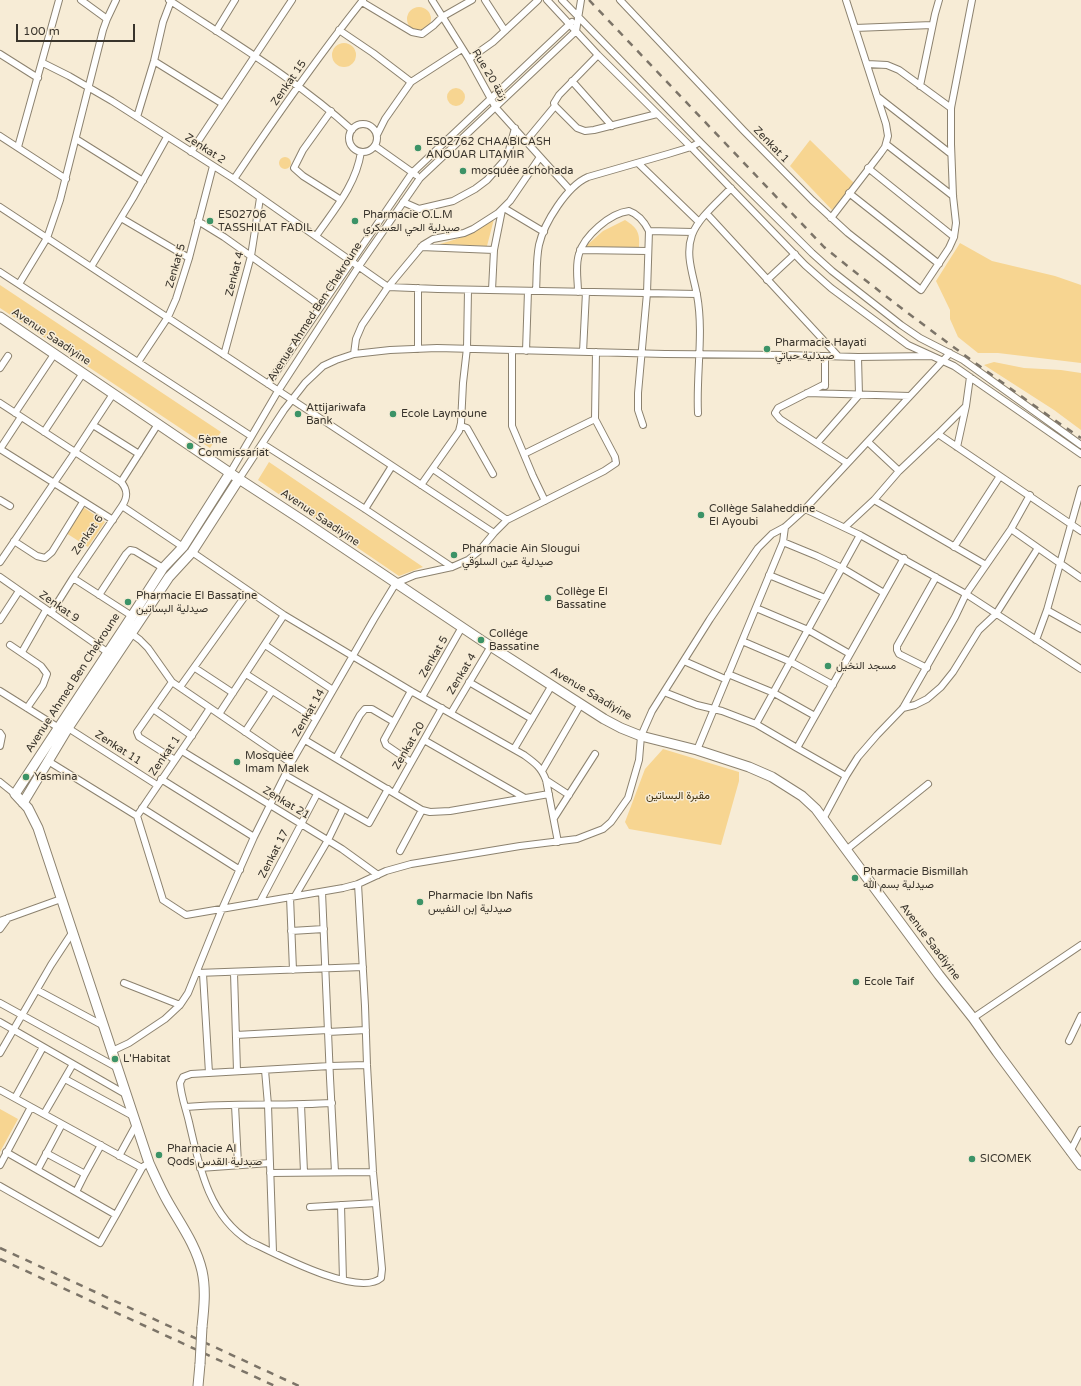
<!DOCTYPE html>
<meta charset="utf-8">
<style>
body{margin:0}
#map{position:relative;width:1081px;height:1386px;overflow:hidden;background:#f7ecd6;font-family:"Varela Round",sans-serif}
canvas{display:block}
.scale{position:absolute;left:16px;top:24px;width:119px;height:18px;box-sizing:border-box;border:2px solid #39342c;border-top:0;padding-left:5px;font-size:12px;line-height:14px;white-space:nowrap;color:#39342c;-webkit-text-stroke:3px #f7ecd6;paint-order:stroke}
</style>
<div id="map">
<canvas width="1081" height="1386"></canvas>
<div class="scale">100 m</div>
</div>
<script>
const context = document.querySelector('canvas').getContext('2d');
context.lineJoin = 'round';
function paint(path, color) { context.fillStyle = color; context.fill(path, 'evenodd'); }
function strokePath(path, color, width, dash) { context.strokeStyle = color; context.lineWidth = width; context.lineCap = dash ? 'butt' : 'round'; context.setLineDash(dash || []); context.stroke(path); }
function label(font, color, halo, rows, align = 'center') {
  context.font = font + ' "Varela Round",Vazirmatn,sans-serif'; context.lineWidth = 3; context.setLineDash([]); context.textBaseline = 'middle'; context.strokeStyle = halo; context.fillStyle = color; for (const [text, x, y, turn = 0] of rows) {
    context.save(); context.translate(x, y); context.rotate((+turn || 0) * Math.PI / 180); context.textAlign = isNaN(turn) ? turn : align; if (halo) context.strokeText(text, 0, 0); context.fillText(text, 0, 0); context.restore();
  }
}
const green = new Path2D(`
 M407 19a12 12 0 1 1 24 0a12 12 0 1 1-24 0Z
 M332 55a12 12 0 1 1 24 0a12 12 0 1 1-24 0Z
 M447 97a9 9 0 1 1 18 0a9 9 0 1 1-18 0Z
 M 810,140 L 854,183 L 832,210 L 790,166 Z
 M279 163a6 6 0 1 1 12 0a6 6 0 1 1-12 0Z
 M 494,219 L 487,246 L 440,244 C 462,238 475,232 494,219 Z
 M 625,220 C 638,228 640,233 639,248 L 585,247 L 603,231 Z
 M 960,243 L 992,261 L 1055,276 L 1081,285 L 1081,363 L 998,353 L 978,353 L 958,337 L 950,319 L 950,310 L 936,281 Z
 M 0,285 L 221,432 L 210,448 L 0,308 Z
 M 994,362 L 1024,368 L 1061,370 L 1081,373 L 1081,430 L 1054,410 L 984,365 Z
 M 269,462 L 423,567 L 399,576 L 258,480 Z
 M 83,507 L 105,522 L 88,547 L 66,533 Z
 M 663,749 L 739,772 L 739,781 L 721,845 L 629,829 L 625,822 L 645,769 Z
 M 0,1109 L 18,1119 L 0,1152 Z`);
const street = new Path2D(`
 M 81,0 L 107,19
 M 169,0 C 231,41 297,80 352,130
 M 432,0 L 469,59 L 496,108 L 570,190
 M 485,0 L 505,31
 M 547,0 L 598,55 L 691,147 L 805,265 L 831,288 L 908,345 L 954,366 L 1081,454
 M 562,0 L 700,142 L 812,253 L 832,271 L 901,325 L 920,338 L 963,360 L 1081,445
 M 620,0 L 744,131 L 812,200 L 848,233 L 921,290 L 949,248 L 954,237 L 956,223 L 953,196 L 951,144 L 951,108 L 972,0
 M 362,2 L 412,32 L 422,34 L 434,25 L 442,17 L 472,0
 M 855,28 L 932,25
 M 339,30 L 373,53 L 411,82
 M 216,31 L 235,0
 M 0,54 L 38,78
 M 598,55 L 559,95 L 554,103 L 555,106 L 577,128 L 585,131 L 594,130 L 657,114
 M 469,59 L 493,42 L 538,0
 M 154,61 L 223,104
 M 43,63 L 69,76 L 112,101 L 234,179 L 388,287 L 438,289 L 697,294
 M 867,64 L 887,65 L 899,70 L 951,108
 M 572,81 L 612,126
 M 920,86 L 935,14 L 939,0
 M 878,97 L 951,154
 M 331,111 L 303,150 L 294,168 L 303,176 L 341,200
 M 137,117 L 154,61 L 163,22 L 171,1
 M349 138a14 14 0 1 1 28 0a14 14 0 1 1-28 0Z
 M 377,135 L 385,119 L 411,82 L 462,49
 M 0,136 L 66,179
 M 76,139 L 143,181
 M 526,141 L 555,106
 M 886,144 L 953,196
 M 375,146 L 416,175
 M 18,147 L 59,0
 M 191,152 L 292,0
 M 638,163 L 699,222
 M 868,168 L 954,237
 M 234,179 C 275,118 317,58 363,0
 M 849,193 L 939,264
 M 403,202 L 419,209 L 453,201 L 475,189 L 487,180 L 503,162 L 509,150 L 515,128
 M 0,207 L 494,533
 M 504,208 L 544,232
 M 707,214 L 838,356
 M 121,218 L 189,258
 M 831,218 L 880,154 L 885,147 L 888,136 L 886,124 L 846,0
 M 198,221 L 224,237 L 321,306
 M 649,231 L 693,232
 M 316,236 C 334,210 356,185 361,152
 M 421,247 L 494,250
 M 580,250 L 648,251
 M 91,267 L 133,198 L 167,137
 M 0,272 L 251,436
 M 767,280 L 795,254
 M 19,284 L 47,238 L 60,200 L 103,30 L 107,19 L 116,0
 M 418,288 L 418,349
 M 492,290 L 494,250 L 502,210
 M 536,291 C 537,276 536,260 539,245 C 544,223 567,186 588,177 L 668,154 L 691,147 L 700,142
 M 578,292 C 578,280 575,266 579,254 C 584,236 610,213 629,211 C 638,214 645,223 649,231 L 647,293 L 638,393 L 638,410 L 643,425
 M 512,351 L 512,426 L 533,476 L 545,501
 M 526,351 L 528,291
 M 583,352 L 586,292
 M 354,354 L 356,339 L 362,325 L 388,287 L 423,245 L 433,239 L 464,233 L 473,229 L 498,213 L 510,201 L 540,157
 M 224,355 L 251,256 L 260,198
 M 138,362 L 168,317 L 176,299 L 189,258 L 213,166
 M 0,368 L 8,356
 M 268,384 L 412,173 L 572,22
 M 825,384 L 778,408 L 775,413 L 780,419 L 847,463
 M 825,386 L 825,356
 M 807,393 L 910,396
 M 0,403 L 121,482 C 128,490 128,497 122,506 L 73,578 L 51,613
 M 15,413 L 55,353
 M 698,413 C 696,374 704,333 697,295 C 693,274 685,255 692,235 C 698,218 719,201 731,188
 M 93,425 L 139,454
 M 461,426 L 467,428 L 493,474
 M 44,432 L 83,373
 M 938,434 L 1081,531
 M 868,442 L 899,471
 M 817,443 L 859,395 L 858,357
 M 263,444 L 365,509 L 452,567
 M 957,447 L 966,406
 M 0,449 L 113,520
 M 0,449 L 21,417
 M 524,454 L 595,419
 M 433,469 L 507,520
 M 230,473 L 278,391 L 359,266 L 420,178 L 576,31 L 581,0
 M 239,479 L 284,410 L 305,383 L 323,366 L 336,360 L 354,354 L 390,350 L 437,348 L 665,354 L 786,355 L 858,357 L 932,356
 M 121,482 L 158,424
 M 421,485 L 452,441 L 459,431 L 461,423 L 463,383 L 467,348 L 468,290
 M 0,500 L 10,506
 M 874,500 L 986,565
 M 122,506 L 183,547
 M 365,509 L 392,466
 M 805,509 L 860,535 L 966,594 L 1081,669
 M 845,527 L 874,500 L 899,471 L 938,434 L 966,406 L 970,377
 M 1011,529 L 1081,578
 M 14,541 L 37,556 L 45,558 L 52,552 L 83,502
 M 783,542 L 817,556 L 842,568 L 884,593
 M 954,547 L 1000,476
 M 192,552 L 284,615 L 411,691 L 524,755 C 535,763 541,767 546,780 L 558,842
 M 0,562 L 75,452 L 113,394
 M 769,575 L 825,598
 M 0,577 L 110,654
 M 73,578 L 132,616
 M 99,595 L 126,554 L 130,550 L 135,551 L 163,568
 M 756,608 L 808,630 L 850,654
 M 1047,610 L 1081,629
 M 0,620 L 19,591
 M 128,631 L 140,640 L 148,648 L 172,682 L 291,763
 M 1036,640 L 1047,610 L 1081,489
 M 742,641 L 791,662 L 833,685
 M 10,645 L 41,666 L 47,674 L 43,685 L 27,708
 M 265,645 L 333,690
 M 22,652 L 46,610
 M 684,661 L 725,679
 M 195,668 L 233,693
 M 927,668 L 899,654 L 897,650 L 897,646 L 936,577
 M 246,674 L 316,719
 M 728,674 L 774,693 L 815,716
 M 172,682 L 137,732 L 139,737 L 175,760
 M 469,682 L 532,719
 M 180,687 L 248,592
 M 0,691 L 59,728
 M 411,691 L 384,740 L 386,745 L 411,762
 M 664,692 L 697,705 L 722,711 L 756,724 L 797,748
 M 422,697 L 462,627
 M 903,708 L 915,705 L 927,699 L 941,687 L 953,672 L 979,630 L 996,614 L 1038,548
 M 153,709 L 192,736
 M 451,713 L 491,646
 M 219,714 L 284,615
 M 756,724 L 860,535
 M 68,728 L 157,785
 M 245,732 L 272,691
 M 0,733 L 2,736 L 0,746
 M 305,740 L 422,810 L 430,812 L 450,811 L 549,794
 M 424,740 L 525,798
 M 514,749 L 552,685
 M 697,750 L 783,542 L 785,527
 M 182,751 L 342,849 L 378,875
 M 336,758 L 360,715 L 365,709 L 372,709 L 394,722
 M 48,761 L 137,816
 M 542,771 L 581,704
 M 285,775 L 369,823 L 388,789
 M 846,776 L 797,748 L 904,558
 M 161,779 L 254,837
 M 546,780 L 569,795
 M 0,782 L 15,794
 M 394,793 L 442,708
 M 142,808 L 240,870
 M 137,816 L 163,900 L 186,915 L 343,888 L 358,884 L 386,871 L 411,864 L 520,846 L 577,839 L 603,829 L 611,822 L 628,798 L 639,760 L 641,736 L 652,711 L 710,619 L 758,548 L 772,534 L 785,527 L 805,509 L 950,353
 M 137,816 C 161,780 186,745 210,708
 M 554,818 L 595,754
 M 823,819 L 846,776 L 858,757 L 877,735 L 903,708 L 955,617 L 966,594 L 1011,529 L 1030,495
 M 846,850 L 928,784
 M 400,851 L 422,810
 M 358,884 L 365,1006 L 367,1065 L 373,1172 L 382,1269 L 381,1278 C 358,1298 274,1253 249,1241 C 208,1215 199,1165 189,1122 C 186,1109 181,1096 180,1083 L 183,1077 L 191,1074 L 330,1066 L 367,1065
 M 322,892 L 330,1078 L 335,1172
 M 295,896 L 328,840 L 343,809
 M 290,897 L 293,970
 M 260,902 L 317,794
 M 0,921 L 61,899
 M 0,929 L 8,918
 M 291,931 L 324,929
 M 197,973 L 363,967
 M 234,973 L 237,1071
 M 203,974 L 209,1073
 M 124,983 L 180,1005
 M 37,990 L 104,1026
 M 0,1003 L 118,1068
 M 973,1018 L 1081,945
 M 0,1022 L 127,1095
 M 328,1032 L 366,1030
 M 236,1035 L 328,1030
 M 1069,1041 L 1081,1016
 M 112,1051 L 129,1043 L 165,1019 L 180,1005 L 188,993 L 222,909 L 254,837 L 291,763 L 374,619 L 396,583 L 415,575 L 452,567 L 468,560 L 479,551 L 494,533 L 507,520 L 604,471 L 616,463 L 615,457 L 595,419 L 596,352
 M 0,1053 L 51,965 L 72,933
 M 265,1070 L 268,1105 L 273,1252
 M 65,1079 L 133,1116
 M 0,1090 L 142,1168 L 144,1166
 M 15,1098 L 43,1047
 M 235,1105 L 238,1164
 M 301,1105 L 304,1172
 M 186,1107 C 234,1103 283,1106 332,1103
 M 44,1114 L 73,1064
 M 6,1152 L 116,1215 L 142,1168
 M 1070,1152 L 1081,1130
 M 46,1153 L 85,1174 L 101,1145
 M 119,1156 L 136,1125
 M 0,1165 L 31,1107
 M 200,1168 L 270,1163
 M 38,1169 L 62,1124
 M 270,1173 L 373,1172
 M 0,1186 L 100,1243 L 116,1215
 M 76,1192 L 85,1174
 M 341,1205 L 343,1280
 M 310,1207 L 376,1203`);
const secondary = new Path2D(`
 M 0,317 L 239,479 L 302,520 L 481,640 L 604,719 L 621,728 L 641,736 L 697,750 L 749,767 L 772,777 L 802,796 L 816,809 L 939,975 L 973,1018 L 997,1052 L 1081,1165
 M 23,803 L 68,728 L 169,577 L 192,552 L 239,479
 M 202,1327 C 204,1308 206,1289 202,1271 C 196,1245 181,1225 168,1202 C 161,1190 155,1176 149,1163 L 38,828 L 28,808 L 15,794 L 132,616 L 163,568 L 183,547 L 230,473
 M 198,1386 L 200,1364`);
const rail = new Path2D(`
 M 589,0 L 824,247 C 873,287 923,325 974,362 C 1010,388 1045,414 1081,438
 M 0,1248 L 299,1386
 M 0,1259 L 275,1386`);
const secondaryBridge = new Path2D(`
 M 200,1364 L 202,1327`);
const markers = [
 [418,148,4,"#3c9367"],
 [463,171,4,"#3c9367"],
 [210,221,4,"#3c9367"],
 [355,221,4,"#3c9367"],
 [767,349,4,"#3c9367"],
 [298,414,4,"#3c9367"],
 [393,414,4,"#3c9367"],
 [190,446,4,"#3c9367"],
 [701,515,4,"#3c9367"],
 [454,555,4,"#3c9367"],
 [548,598,4,"#3c9367"],
 [128,602,4,"#3c9367"],
 [481,640,4,"#3c9367"],
 [828,666,4,"#3c9367"],
 [237,762,4,"#3c9367"],
 [26,777,4,"#3c9367"],
 [855,878,4,"#3c9367"],
 [420,902,4,"#3c9367"],
 [856,982,4,"#3c9367"],
 [115,1059,4,"#3c9367"],
 [159,1155,4,"#3c9367"],
 [972,1159,4,"#3c9367"]
];
const streetNames = [
 ["Rue 20 زنقة",489,75,59],
 ["Zenkat 15",289,83,-55],
 ["Zenkat 1",771,145,46],
 ["Zenkat 2",205,149,33],
 ["Zenkat 5",176,266,-74],
 ["Zenkat 4",235,274,-76],
 ["Avenue Ahmed Ben Chekroune",315,312,-57],
 ["Avenue Saadiyine",51,337,34],
 ["Avenue Saadiyine",320,518,34],
 ["Zenkat 6",88,535,-55],
 ["Zenkat 9",59,607,35],
 ["Zenkat 5",434,657,-60],
 ["Zenkat 4",462,674,-59],
 ["Avenue Ahmed Ben Chekroune",73,683,-57],
 ["Avenue Saadiyine",591,694,31],
 ["Zenkat 14",309,713,-60],
 ["Zenkat 20",409,746,-60],
 ["Zenkat 11",118,748,33],
 ["Zenkat 1",165,756,-55],
 ["Zenkat 21",286,803,31],
 ["Zenkat 17",274,854,-63],
 ["Avenue Saadiyine",930,942,53]
];
const poiNames = [
 ["ES02762 CHAABICASH",426,142],
 ["ANOUAR LITAMIR",426,155],
 ["mosquée achohada",471,171],
 ["ES02706",218,215],
 ["TASSHILAT FADIL",218,228],
 ["Pharmacie O.L.M",363,215],
 ["صيدلية الحي العسكري",363,228],
 ["Pharmacie Hayati",775,343],
 ["صيدلية حياتي",775,356],
 ["Attijariwafa",306,408],
 ["Bank",306,421],
 ["Ecole Laymoune",401,414],
 ["5ème",198,440],
 ["Commissariat",198,453],
 ["Collège Salaheddine",709,509],
 ["El Ayoubi",709,522],
 ["Pharmacie Ain Slougui",462,549],
 ["صيدلية عين السلوقي",462,562],
 ["Collège El",556,592],
 ["Bassatine",556,605],
 ["Pharmacie El Bassatine",136,596],
 ["صيدلية البساتين",136,609],
 ["Collége",489,634],
 ["Bassatine",489,647],
 ["مسجد النخيل",836,666],
 ["Mosquée",245,756],
 ["Imam Malek",245,769],
 ["Yasmina",34,777],
 ["Pharmacie Bismillah",863,872],
 ["صيدلية بسم الله",863,885],
 ["Pharmacie Ibn Nafis",428,896],
 ["صيدلية إبن النفيس",428,909],
 ["Ecole Taif",864,982],
 ["L'Habitat",123,1059],
 ["Pharmacie Al",167,1149],
 ["Qods صبدلية القدس",167,1162],
 ["SICOMEK",980,1159]
];
const parkNames = [
 ["مقبرة البساتين",678,796]
];
paint(green, '#f7d591');
strokePath(street, '#8c826f', 8);
strokePath(secondary, '#8c826f', 11);
strokePath(street, '#fff', 6);
strokePath(secondary, '#fff', 9);
strokePath(rail, '#7c7468', 2.5, [7, 7]);
strokePath(secondaryBridge, '#8c826f', 11, []);
strokePath(secondaryBridge, '#fff', 9);
for (const [x, y, r, color] of markers) { const dot = new Path2D(); dot.arc(x, y, r, 0, 2 * Math.PI); context.fillStyle = color; context.fill(dot); strokePath(dot, '#f7ecd6', 1.5); }
label('11px', '#39342c', '#f7ecd6', streetNames);
label('11px', '#39342c', '#f7ecd6', poiNames, 'left');
label('11px', '#423312', '#f7ecd6', parkNames);
</script>
